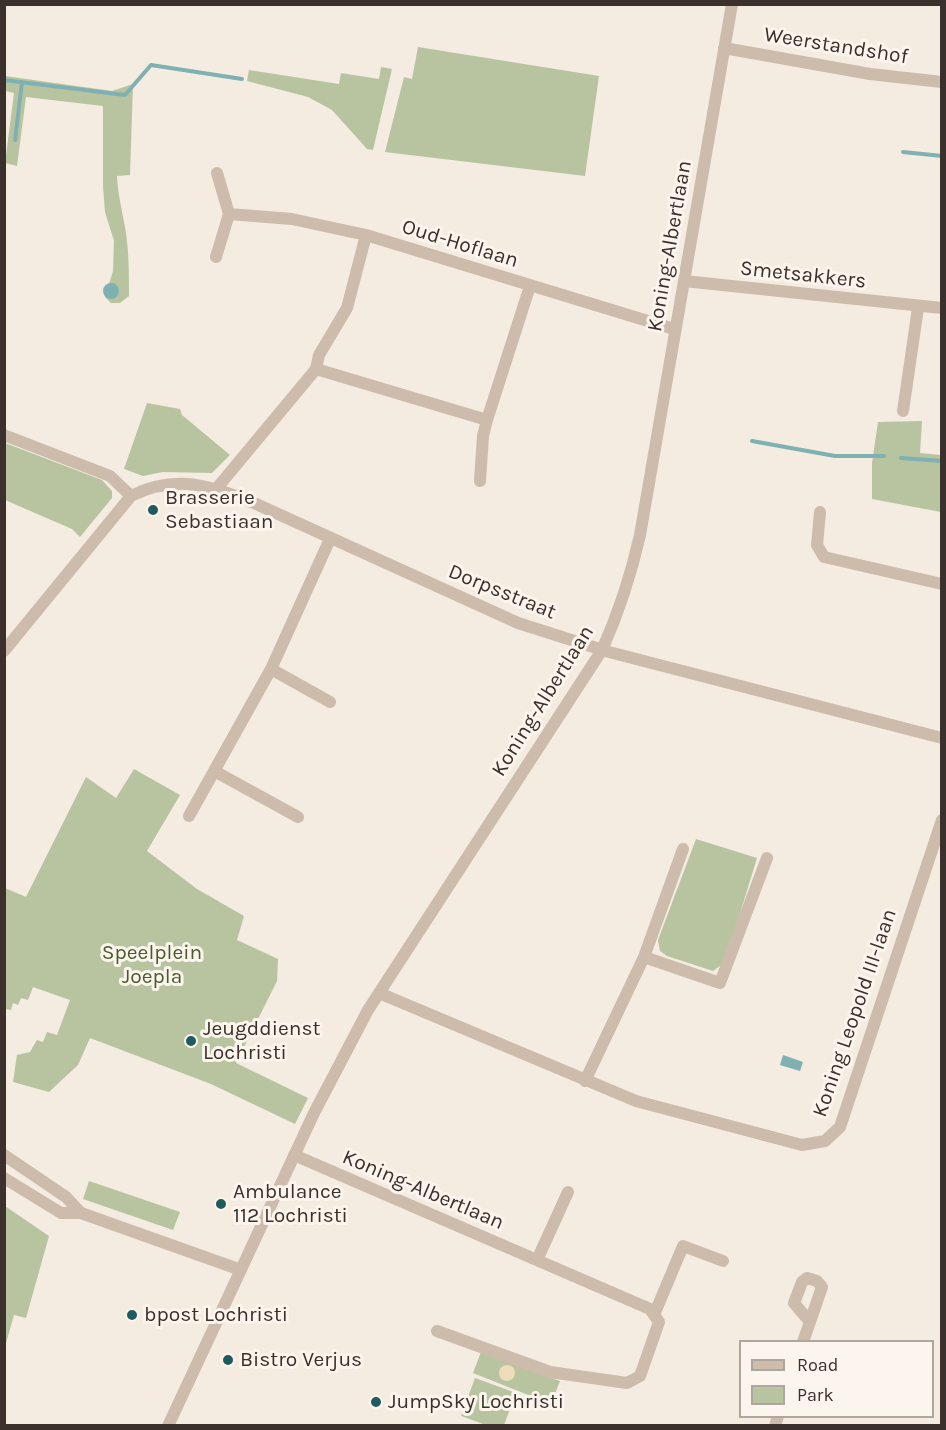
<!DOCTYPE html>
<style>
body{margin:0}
#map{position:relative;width:946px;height:1430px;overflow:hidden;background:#f4ebe1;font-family:Karla,sans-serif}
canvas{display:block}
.frame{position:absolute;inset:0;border:6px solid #3b302b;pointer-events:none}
.legend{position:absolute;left:739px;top:1340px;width:195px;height:78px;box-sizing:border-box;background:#fbf5ee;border:2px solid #aea6a0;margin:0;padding:8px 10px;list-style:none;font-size:18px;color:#3b302b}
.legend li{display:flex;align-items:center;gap:12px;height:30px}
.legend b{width:30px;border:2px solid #aea6a0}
</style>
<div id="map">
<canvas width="946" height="1430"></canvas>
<div class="frame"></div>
<ul class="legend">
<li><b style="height:8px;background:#cdbbac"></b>Road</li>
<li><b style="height:16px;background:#b8c4a0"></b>Park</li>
</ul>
</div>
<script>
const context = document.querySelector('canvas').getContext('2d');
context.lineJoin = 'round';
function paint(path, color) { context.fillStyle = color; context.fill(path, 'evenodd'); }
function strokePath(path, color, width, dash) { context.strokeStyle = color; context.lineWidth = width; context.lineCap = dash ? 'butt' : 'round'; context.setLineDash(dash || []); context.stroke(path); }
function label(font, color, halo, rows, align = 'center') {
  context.font = font + ' Karla,sans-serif'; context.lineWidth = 6; context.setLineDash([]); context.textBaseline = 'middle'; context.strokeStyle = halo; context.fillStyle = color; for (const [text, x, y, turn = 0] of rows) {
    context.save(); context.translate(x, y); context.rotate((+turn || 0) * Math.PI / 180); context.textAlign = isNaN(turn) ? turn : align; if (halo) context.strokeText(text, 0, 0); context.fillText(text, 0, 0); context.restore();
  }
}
const green = new Path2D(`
 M 418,47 L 599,76 L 585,176 L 385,152 L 404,77 L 412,79 Z
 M 381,67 L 392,69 L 373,150 L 367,149 L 332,110 L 308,97 L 247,81 L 249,70 L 339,84 L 341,73 L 379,79 Z
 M 5,76 L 112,91 L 133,84 L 130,175 L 117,176 C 118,196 123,214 126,233 C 129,254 129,276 129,296 L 120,303 L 111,303 L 105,297 L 113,271 L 114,241 L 105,212 L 103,187 L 103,106 L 26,97 L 17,166 L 5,163 L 14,93 L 5,91 Z
 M 147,403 L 180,409 L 182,415 L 230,455 L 212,473 L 163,472 L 143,476 L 124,469 Z
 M 922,421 L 920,453 L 941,455 L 941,512 L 872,499 L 872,463 L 878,422 Z
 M 5,443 L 102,480 L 112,491 L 112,498 L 80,537 L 72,529 L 5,500 Z
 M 134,769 L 180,795 L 147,851 L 197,889 L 244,916 L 237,940 L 278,959 L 277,981 L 236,1063 L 308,1098 L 295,1124 L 211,1084 L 90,1038 L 78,1065 L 49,1092 L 13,1082 L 17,1055 L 30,1052 L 37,1040 L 43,1042 L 47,1032 L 57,1035 L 70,1000 L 33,987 L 28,1000 L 21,998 L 18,1005 L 13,1003 L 11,1010 L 5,1009 L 5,888 L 26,897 L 86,777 L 116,798 Z
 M 696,839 L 757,858 L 725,962 L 713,971 L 667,956 L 660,951 L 658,940 Z
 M 89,1181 L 180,1212 L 173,1230 L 83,1199 Z
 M 5,1206 L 49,1236 L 26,1318 L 14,1315 L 5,1347 Z
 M 481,1352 L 560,1381 L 551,1404 L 473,1373 Z
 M 475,1378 L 516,1393 L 504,1425 L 486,1425 L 461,1416 Z`);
const sand = new Path2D(`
 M499 1373a8 8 0 1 1 16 0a8 8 0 1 1-16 0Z`);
const water = new Path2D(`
 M103 291a8 8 0 1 1 16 0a8 8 0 1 1-16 0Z
 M 783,1055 L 803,1062 L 800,1071 L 780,1065 Z`);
const stream = new Path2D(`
 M 4,80 L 125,95 L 151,65 L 242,79
 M 15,140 L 22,82
 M 903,152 L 942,156
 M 752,441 L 835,456 L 884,456
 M 901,458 L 942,461`);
const minor = new Path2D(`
 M 724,48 L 870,74 L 942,82
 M 229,214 L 292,219 L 366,235 L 674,329
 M 216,257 L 229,214 L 217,173
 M 684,281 L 942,308
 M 316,369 L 487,420 L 530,286
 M 903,411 L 918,308
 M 4,435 L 110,476 L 131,496
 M 480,481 L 483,436 L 487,420
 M 217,488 L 316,369 L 319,355 L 347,308 L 366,235
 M 820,512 L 817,545 L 824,557 L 942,584
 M 4,651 L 131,496 C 175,474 210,485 254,503 L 518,623 L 609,652 L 942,738
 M 271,669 L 330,702
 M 216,772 L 298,817
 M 189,816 L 271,669 L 330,539
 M 644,957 L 720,983 L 767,858
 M 379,993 L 636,1101 L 802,1145 L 825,1141 L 840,1127 L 942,820
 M 585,1081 L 644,957 L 683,849
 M 4,1155 L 66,1197 L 81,1213
 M 294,1155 L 650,1309 L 659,1322 L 640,1376 L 627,1383 L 550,1372 L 437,1331
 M 4,1178 L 61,1213 L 81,1213 L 241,1270
 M 537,1260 L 568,1192
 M 654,1315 L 683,1246 L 723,1261
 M 803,1342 L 822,1287 L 817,1281 L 807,1278 L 802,1282 L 794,1303 L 810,1322
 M 168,1426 L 314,1113 L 368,1010 L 602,650 C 619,612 631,575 640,535 L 732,4
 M 775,1426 L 778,1416`);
const markers = [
 [153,510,6,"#1f5a5e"],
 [191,1041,6,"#1f5a5e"],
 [221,1204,6,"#1f5a5e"],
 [132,1315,6,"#1f5a5e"],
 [228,1360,6,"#1f5a5e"],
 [376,1402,6,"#1f5a5e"]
];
const streetNames = [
 ["Weerstandshof",836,46,9],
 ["Oud-Hoflaan",460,244,17],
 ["Koning-Albertlaan",670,246,-80],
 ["Smetsakkers",803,275,6],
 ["Dorpsstraat",502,592,22],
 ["Koning-Albertlaan",543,701,-58],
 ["Koning Leopold III-laan",855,1013,-71],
 ["Koning-Albertlaan",423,1190,23]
];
const poiNames = [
 ["Brasserie",165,498],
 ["Sebastiaan",165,522],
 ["Jeugddienst",203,1029],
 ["Lochristi",203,1053],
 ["Ambulance",233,1192],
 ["112 Lochristi",233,1216],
 ["bpost Lochristi",144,1315],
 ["Bistro Verjus",240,1360],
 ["JumpSky Lochristi",388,1402]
];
const parkNames = [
 ["Speelplein",152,953],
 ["Joepla",152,977]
];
paint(green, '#b8c4a0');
paint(sand, '#efdcb8');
paint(water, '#7fb0b2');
strokePath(stream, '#7fb0b2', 4);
strokePath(minor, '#cdbbac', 12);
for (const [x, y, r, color] of markers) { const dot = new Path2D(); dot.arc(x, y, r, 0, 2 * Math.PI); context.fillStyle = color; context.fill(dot); strokePath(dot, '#fbf5ee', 2); }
label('21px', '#3b302b', '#fbf5ee', streetNames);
label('21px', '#3b302b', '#fbf5ee', poiNames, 'left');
label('21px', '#4a5a2e', '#fbf5ee', parkNames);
</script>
